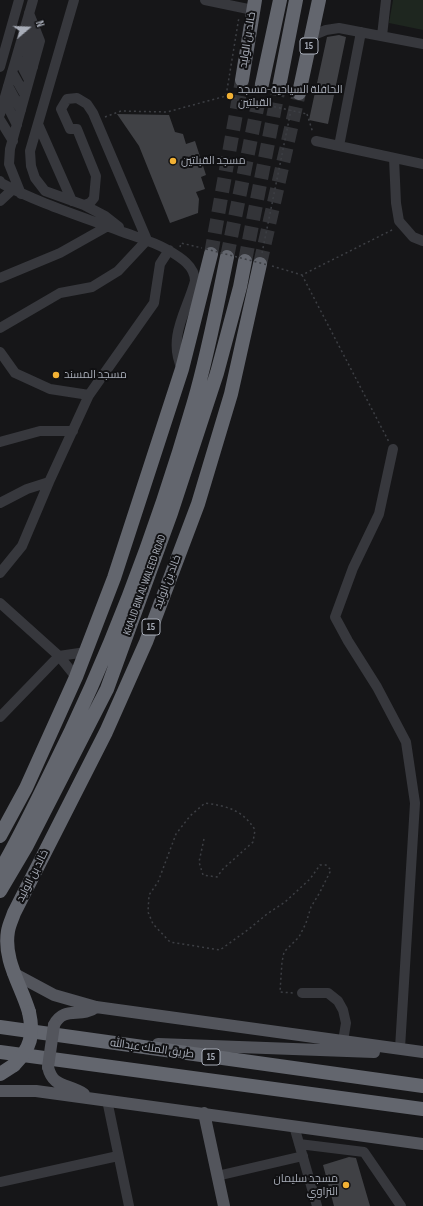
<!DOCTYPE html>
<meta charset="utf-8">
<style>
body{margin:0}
#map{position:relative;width:423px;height:1206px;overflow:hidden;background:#161618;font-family:"Sofia Sans Condensed",sans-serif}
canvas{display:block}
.north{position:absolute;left:8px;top:8px;width:40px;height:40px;-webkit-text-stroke:3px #111113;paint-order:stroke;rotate:71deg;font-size:11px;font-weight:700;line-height:16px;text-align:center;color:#a8adb8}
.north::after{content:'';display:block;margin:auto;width:14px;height:18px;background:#a8adb8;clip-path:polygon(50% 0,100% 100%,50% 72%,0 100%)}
</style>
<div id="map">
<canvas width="423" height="1206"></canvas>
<div class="north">N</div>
</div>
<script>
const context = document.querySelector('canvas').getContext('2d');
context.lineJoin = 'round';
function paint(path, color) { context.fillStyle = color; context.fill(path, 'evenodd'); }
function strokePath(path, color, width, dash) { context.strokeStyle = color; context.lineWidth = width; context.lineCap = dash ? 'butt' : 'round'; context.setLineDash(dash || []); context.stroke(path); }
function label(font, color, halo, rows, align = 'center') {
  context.font = font + ' "Sofia Sans Condensed",Cairo,sans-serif'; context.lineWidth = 4; context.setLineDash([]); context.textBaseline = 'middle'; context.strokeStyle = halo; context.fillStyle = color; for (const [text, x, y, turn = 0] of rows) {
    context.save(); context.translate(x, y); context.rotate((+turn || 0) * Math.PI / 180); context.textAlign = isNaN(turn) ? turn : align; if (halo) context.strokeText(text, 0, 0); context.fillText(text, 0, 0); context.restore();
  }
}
const green = new Path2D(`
 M 393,0 L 423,0 L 423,30 L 389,23 Z`);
const building = new Path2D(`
 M 339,35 L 346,37 L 328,124 L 309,120 L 327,37 Z
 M 117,114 L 169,115 L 175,132 L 183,134 L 186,144 L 195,141 L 206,175 L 201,177 L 205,189 L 196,192 L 199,199 L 198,213 L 170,223 L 139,146 Z
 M 349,1157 L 356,1158 L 370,1206 L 334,1206 L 323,1165 Z`);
const highwayTunnel = new Path2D(`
 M 211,254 L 242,80
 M 227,257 L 262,84
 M 245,261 L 279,87
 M 260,264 L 299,93`);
const path = new Path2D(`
 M 235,98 L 226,96 L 239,17
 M 307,114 L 313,133
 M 105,117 L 121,111 L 167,112 L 226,96
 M 180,247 L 181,243 L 202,248
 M 262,253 L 291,110
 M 272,266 L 302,275 L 394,229
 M 302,275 L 389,442
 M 204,839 L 199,862 L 203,875 L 217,877 L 223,869 L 253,842 L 255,830 C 243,810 227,806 205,803 L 190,816 L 176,834 L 158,882 L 149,895 L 148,912 L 153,924 L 170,942 L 220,950 L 249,929 L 267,914 L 285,902 L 310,879 L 320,865 L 326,865 L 331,870 L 320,892 L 311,907 L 306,923 L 299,937 L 284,952 L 282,962 L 280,992 L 294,993`);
const minor = new Path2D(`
 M 205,0 L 253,10
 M 25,28 L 36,54
 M 311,36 L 326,30 L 339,28 L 423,44
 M 382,36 L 386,0
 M 21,42 L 33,67
 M 17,57 L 29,80
 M 0,67 L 19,0
 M 12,72 L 25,95
 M 8,86 L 21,110
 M 4,99 L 17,125
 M 0,114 L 33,0
 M 0,120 L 13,141
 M 38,124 L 72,201
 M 316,141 L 423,164
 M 339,146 L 361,32
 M 394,158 L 396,203 L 399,221 L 413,237 L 423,241
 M 0,181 L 1,183 C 38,203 80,216 120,231 C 136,237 153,241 168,250 C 180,257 195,266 195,281 C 187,311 167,337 182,369
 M 21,194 L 9,164 L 10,149 L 40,41 L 29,13
 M 0,201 L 13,189
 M 84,205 L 105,216 L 119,227
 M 0,278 L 60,253 L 108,226
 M 0,328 L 60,293 L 92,287 L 118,271 L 147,240 L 93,113 L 87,104 L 77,98 L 67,99 L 61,109 L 70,129 L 77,129 L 96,176 L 94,198 L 90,203 L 84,205 L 45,191 L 35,178 L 31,166 L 30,151 L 74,0
 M 0,352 L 15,373 L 50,389 L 89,395
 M 0,442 L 40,431 L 73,431
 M 393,449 L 379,514 L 353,568 L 335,617 L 348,641 L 377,687 L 406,742 L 415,803 L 400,1048
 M 0,503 L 27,489 L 49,482
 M 0,573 L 22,546 L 49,482 L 89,395 L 154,303 L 160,264 L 169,250
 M 0,603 L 59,656 L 76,677
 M 0,717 L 59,656 L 86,652
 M 302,993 L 328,993 L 338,1001 L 343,1010 L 346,1023 L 343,1041
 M 107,1100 L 129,1206
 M 294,1126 L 317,1206
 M 299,1144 L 364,1152 L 401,1206
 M 217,1176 L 303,1156
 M 0,1182 L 118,1156`);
const major = new Path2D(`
 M 13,973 L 54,995 L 96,1007 L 423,1052
 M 54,1025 C 64,1005 81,1019 96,1007
 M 158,1044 L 374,1052
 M 48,1067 C 53,1089 69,1083 84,1094
 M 0,1091 L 36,1091 L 423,1144
 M 204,1113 L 224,1206`);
const highway = new Path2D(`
 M 242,80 L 255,0
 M 262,84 L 280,0
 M 279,87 L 296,0
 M 299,93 L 319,0
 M 0,836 L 26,788 L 76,677 L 114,578 L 182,369 L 211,254
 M 0,871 C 18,840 34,807 50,774 C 110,655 157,530 194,402 C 208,354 217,306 227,257
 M 0,891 L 26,847 L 107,689 L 171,513 L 217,373 L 240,287 L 245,261
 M 29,1012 C 21,985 3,960 8,931 C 9,925 12,919 14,913 L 106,732 L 146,642 L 198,504 L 231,394 L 260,264
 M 0,1027 L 423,1086
 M 0,1052 L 423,1109
 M 0,1074 L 14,1065`);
const pathBridge = new Path2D(`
 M 235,98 L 307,114
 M 206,249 L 268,265`);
const majorBridge = new Path2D(`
 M 48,1067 L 54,1025`);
const highwayBridge = new Path2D(`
 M 14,1065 C 31,1048 34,1035 29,1012`);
const markers = [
 [230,96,4,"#f2b134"],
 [173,161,4,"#f2b134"],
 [56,375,4,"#f2b134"],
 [346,1185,4,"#f2b134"]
];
const shields = [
 [309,46,18],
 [151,627,18],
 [211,1057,18]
];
const shieldNames = [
 ["15",309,46],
 ["15",151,627],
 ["15",211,1057]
];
const streetNames = [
 ["خالد بن الوليد",248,40,-81],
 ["خالد بن الوليد",168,582,-69],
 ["KHALID BIN AL WALEED ROAD",145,585,-70],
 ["خالد بن الوليد",33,876,-63],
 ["طريق الملك عبدالله",152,1049,8]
];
const poiNames = [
 ["الحافلة السياحية-مسجد",238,90],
 ["القبلتين",238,103],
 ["مسجد القبلتين",181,161],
 ["مسجد المسند",64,375],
 ["مسجد سليمان",338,1179,"right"],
 ["النزاوي",338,1192,"right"]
];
paint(green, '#1e261f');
paint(building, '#404145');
strokePath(highwayTunnel, '#333438', 14, [14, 7]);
strokePath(path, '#3d3f44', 1.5, [2, 3]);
strokePath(minor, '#37383d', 10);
strokePath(major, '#53555c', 12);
strokePath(highway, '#63666e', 14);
strokePath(pathBridge, '#3d3f44', 1.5, [2, 3]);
strokePath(majorBridge, '#53555c', 12);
strokePath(highwayBridge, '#63666e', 14);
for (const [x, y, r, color] of markers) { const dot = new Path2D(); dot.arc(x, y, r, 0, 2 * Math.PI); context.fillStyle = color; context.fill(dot); strokePath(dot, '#111113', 1.5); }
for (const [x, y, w] of shields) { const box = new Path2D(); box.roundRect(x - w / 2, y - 8, w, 16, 3); context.fillStyle = '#111113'; context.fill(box); strokePath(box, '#a8adb8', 1); }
label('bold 10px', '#a8adb8', null, shieldNames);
label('11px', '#a8adb8', '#111113', streetNames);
label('11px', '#a8adb8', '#111113', poiNames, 'left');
</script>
